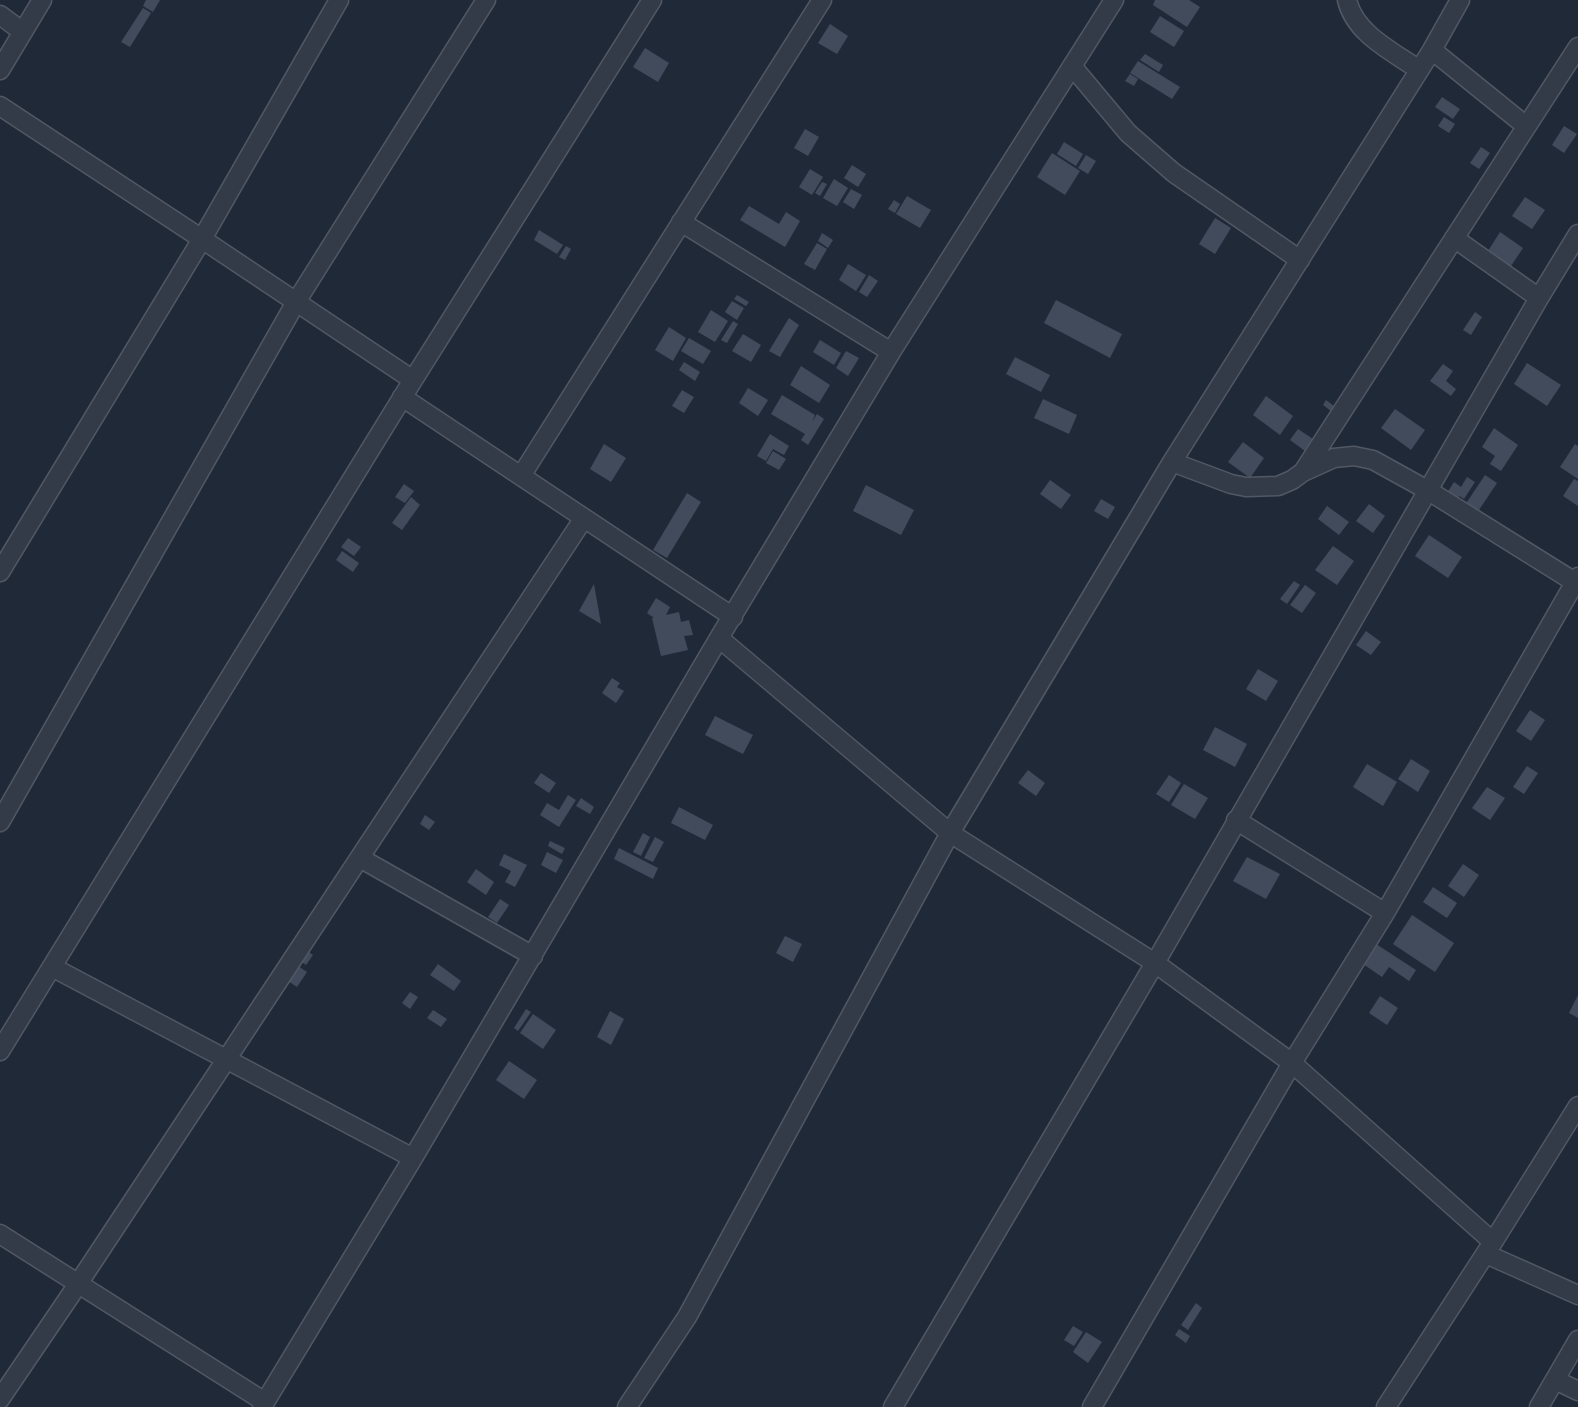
<!DOCTYPE html>
<style>
body{margin:0}
canvas{display:block;background:#202937}
</style>
<canvas width="1578" height="1407"></canvas>
<script>
const context = document.querySelector('canvas').getContext('2d');
context.lineJoin = 'round';
function paint(path, color) { context.fillStyle = color; context.fill(path, 'evenodd'); }
function strokePath(path, color, width, dash) { context.strokeStyle = color; context.lineWidth = width; context.lineCap = dash ? 'butt' : 'round'; context.setLineDash(dash || []); context.stroke(path); }
const building = new Path2D(`
 M 146,0 L 160,0 L 153,12 L 143,6 Z
 M 1155,0 L 1189,0 L 1200,7 L 1187,27 L 1153,5 Z
 M 143,8 L 151,13 L 130,47 L 121,42 Z
 M 1160,16 L 1184,31 L 1174,47 L 1150,32 Z
 M 830,24 L 848,36 L 837,54 L 818,43 Z
 M 645,48 L 669,63 L 658,82 L 633,67 Z
 M 1145,54 L 1163,65 L 1159,72 L 1140,60 Z
 M 1138,61 L 1180,87 L 1172,99 L 1130,73 Z
 M 1130,74 L 1138,79 L 1134,86 L 1125,81 Z
 M 1442,97 L 1460,109 L 1453,119 L 1435,107 Z
 M 1444,117 L 1455,124 L 1449,133 L 1438,126 Z
 M 1564,126 L 1577,134 L 1564,153 L 1552,145 Z
 M 805,129 L 819,137 L 808,156 L 794,148 Z
 M 1064,142 L 1083,154 L 1076,166 L 1057,154 Z
 M 1481,147 L 1490,153 L 1479,169 L 1470,163 Z
 M 1052,153 L 1080,171 L 1065,195 L 1037,177 Z
 M 1086,155 L 1096,161 L 1088,174 L 1078,168 Z
 M 852,165 L 866,174 L 858,187 L 844,178 Z
 M 810,169 L 823,177 L 812,195 L 799,187 Z
 M 834,179 L 848,188 L 837,206 L 823,198 Z
 M 822,182 L 827,184 L 820,196 L 815,193 Z
 M 851,189 L 862,195 L 854,209 L 843,202 Z
 M 907,196 L 931,210 L 920,228 L 896,214 Z
 M 1525,197 L 1545,210 L 1532,229 L 1512,216 Z
 M 894,200 L 900,204 L 895,213 L 888,209 Z
 M 749,206 L 779,224 L 786,212 L 800,221 L 785,247 L 740,220 Z
 M 1215,218 L 1231,228 L 1215,254 L 1199,244 Z
 M 539,230 L 563,245 L 557,254 L 534,240 Z
 M 1500,232 L 1523,248 L 1511,266 L 1488,251 Z
 M 822,233 L 833,240 L 828,248 L 818,241 Z
 M 817,243 L 827,249 L 815,270 L 804,264 Z
 M 566,246 L 571,249 L 565,260 L 559,257 Z
 M 848,264 L 866,275 L 856,291 L 839,280 Z
 M 869,275 L 878,281 L 867,297 L 859,292 Z
 M 737,295 L 749,302 L 746,306 L 734,299 Z
 M 1056,300 L 1122,334 L 1110,358 L 1044,323 Z
 M 732,301 L 744,308 L 737,320 L 725,312 Z
 M 711,310 L 728,321 L 715,342 L 698,332 Z
 M 1475,312 L 1482,317 L 1471,335 L 1463,330 Z
 M 789,318 L 799,325 L 780,357 L 769,351 Z
 M 733,321 L 738,324 L 727,343 L 721,340 Z
 M 669,327 L 686,338 L 673,361 L 655,350 Z
 M 743,334 L 761,345 L 751,362 L 732,351 Z
 M 689,338 L 711,351 L 703,364 L 681,351 Z
 M 820,340 L 841,353 L 834,365 L 813,352 Z
 M 846,351 L 859,358 L 848,376 L 836,368 Z
 M 1015,357 L 1050,375 L 1041,392 L 1006,374 Z
 M 684,362 L 700,372 L 695,381 L 679,370 Z
 M 1527,363 L 1561,385 L 1547,406 L 1514,384 Z
 M 1443,364 L 1453,371 L 1446,381 L 1456,389 L 1451,396 L 1430,381 Z
 M 801,366 L 830,385 L 819,403 L 790,385 Z
 M 748,388 L 768,400 L 758,416 L 739,403 Z
 M 682,390 L 694,397 L 684,413 L 672,406 Z
 M 782,395 L 815,415 L 812,422 L 817,414 L 824,419 L 808,445 L 801,440 L 805,434 L 771,414 Z
 M 1266,396 L 1293,416 L 1280,435 L 1253,415 Z
 M 1043,399 L 1077,415 L 1069,434 L 1034,418 Z
 M 1326,400 L 1334,406 L 1331,411 L 1323,405 Z
 M 1395,409 L 1425,430 L 1411,450 L 1381,428 Z
 M 1494,428 L 1518,445 L 1501,471 L 1490,464 L 1495,456 L 1482,447 Z
 M 1298,429 L 1313,439 L 1305,451 L 1290,440 Z
 M 770,434 L 789,446 L 784,455 L 773,449 L 766,461 L 757,456 Z
 M 1243,442 L 1264,458 L 1250,478 L 1228,462 Z
 M 604,444 L 626,458 L 611,482 L 590,469 Z
 M 1575,444 L 1578,446 L 1578,479 L 1560,467 Z
 M 773,451 L 786,459 L 779,470 L 766,463 Z
 M 1485,475 L 1497,483 L 1477,513 L 1465,505 Z
 M 1467,477 L 1475,482 L 1464,499 L 1459,496 L 1457,499 L 1447,493 L 1454,482 L 1461,487 Z
 M 1574,479 L 1578,481 L 1578,506 L 1563,496 Z
 M 1050,480 L 1071,495 L 1061,509 L 1040,494 Z
 M 404,484 L 414,491 L 405,503 L 395,497 Z
 M 866,485 L 914,510 L 901,535 L 853,511 Z
 M 687,493 L 701,502 L 667,558 L 653,550 Z
 M 411,497 L 420,505 L 402,530 L 392,523 Z
 M 1101,499 L 1115,507 L 1108,519 L 1094,511 Z
 M 1369,504 L 1385,516 L 1373,533 L 1356,521 Z
 M 1327,506 L 1349,522 L 1339,535 L 1318,519 Z
 M 1429,535 L 1462,557 L 1448,578 L 1415,556 Z
 M 348,538 L 361,547 L 354,556 L 341,547 Z
 M 1333,546 L 1354,561 L 1337,585 L 1315,570 Z
 M 342,551 L 359,563 L 353,572 L 336,560 Z
 M 1294,581 L 1300,585 L 1287,604 L 1280,599 Z
 M 594,584 L 601,624 L 579,611 Z
 M 1305,585 L 1316,593 L 1302,613 L 1290,605 Z
 M 656,598 L 670,607 L 666,615 L 679,612 L 681,622 L 689,620 L 693,635 L 684,636 L 688,650 L 661,656 L 652,618 L 654,618 L 647,613 Z
 M 1366,631 L 1381,642 L 1371,655 L 1356,645 Z
 M 1258,669 L 1278,681 L 1266,701 L 1246,689 Z
 M 612,678 L 620,683 L 617,687 L 624,691 L 616,703 L 602,693 Z
 M 1530,710 L 1545,720 L 1531,741 L 1516,731 Z
 M 715,716 L 753,735 L 743,754 L 705,735 Z
 M 1215,727 L 1247,744 L 1235,767 L 1203,750 Z
 M 1411,759 L 1430,771 L 1418,792 L 1398,779 Z
 M 1367,764 L 1397,782 L 1383,806 L 1353,787 Z
 M 1527,766 L 1538,773 L 1524,794 L 1513,787 Z
 M 1028,770 L 1045,783 L 1036,796 L 1018,783 Z
 M 541,773 L 556,783 L 549,793 L 534,783 Z
 M 1169,775 L 1181,783 L 1169,802 L 1156,794 Z
 M 1184,784 L 1208,798 L 1195,819 L 1171,805 Z
 M 1487,787 L 1505,798 L 1490,820 L 1472,808 Z
 M 568,795 L 576,800 L 559,827 L 540,815 L 547,803 L 559,810 Z
 M 581,798 L 594,807 L 590,814 L 576,806 Z
 M 679,807 L 713,825 L 705,840 L 671,823 Z
 M 425,815 L 435,822 L 429,830 L 420,824 Z
 M 643,833 L 650,837 L 641,856 L 633,852 Z
 M 655,837 L 664,842 L 653,862 L 644,858 Z
 M 550,841 L 565,848 L 562,854 L 548,846 Z
 M 619,848 L 658,868 L 653,879 L 614,859 Z
 M 547,852 L 563,860 L 556,873 L 541,865 Z
 M 504,854 L 527,865 L 515,887 L 505,882 L 511,871 L 499,865 Z
 M 1247,857 L 1280,874 L 1266,899 L 1233,881 Z
 M 1463,864 L 1479,875 L 1464,897 L 1448,886 Z
 M 476,869 L 494,882 L 486,895 L 467,882 Z
 M 1433,887 L 1457,903 L 1447,918 L 1423,902 Z
 M 500,899 L 509,905 L 497,923 L 488,917 Z
 M 1412,915 L 1454,943 L 1435,972 L 1393,944 Z
 M 785,936 L 802,944 L 793,962 L 776,953 Z
 M 1376,944 L 1416,970 L 1409,981 L 1389,967 L 1382,977 L 1363,964 Z
 M 306,950 L 313,955 L 306,965 L 300,961 Z
 M 438,964 L 461,981 L 454,991 L 430,975 Z
 M 298,966 L 307,972 L 297,987 L 288,981 Z
 M 410,992 L 418,997 L 410,1009 L 402,1003 Z
 M 1578,995 L 1578,1018 L 1569,1013 Z
 M 1380,996 L 1398,1008 L 1387,1025 L 1369,1013 Z
 M 526,1009 L 531,1012 L 518,1031 L 514,1028 Z
 M 433,1010 L 447,1019 L 441,1027 L 427,1018 Z
 M 610,1011 L 624,1019 L 611,1045 L 597,1037 Z
 M 533,1014 L 556,1030 L 543,1049 L 520,1033 Z
 M 509,1061 L 537,1080 L 524,1099 L 496,1080 Z
 M 1196,1303 L 1202,1308 L 1188,1330 L 1181,1325 Z
 M 1073,1326 L 1083,1332 L 1074,1346 L 1064,1340 Z
 M 1179,1329 L 1190,1336 L 1186,1343 L 1175,1335 Z
 M 1086,1332 L 1102,1342 L 1088,1363 L 1073,1352 Z`);
const minor = new Path2D(`
 M 1347,0 C 1355,34 1392,51 1419,70
 M 0,15 L 23,32
 M 1432,50 L 1526,126
 M 1072,66 L 1128,133 L 1174,173 L 1300,260
 M 0,70 L 42,0
 M 0,106 L 202,239 L 413,380
 M 681,222 L 891,352
 M 1454,238 L 1539,298
 M 402,397 L 733,617
 M 1172,462 L 1231,484 L 1246,487 L 1278,486 L 1292,480 L 1303,472 L 1334,458 L 1354,456 L 1373,460 L 1429,491 L 1578,584
 M 1303,472 L 1578,47
 M 521,476 L 822,0
 M 0,572 L 202,239 L 339,0
 M 719,638 L 950,833 L 1155,963 L 1292,1063 L 1493,1242
 M 1236,820 L 1385,913
 M 0,822 L 296,302 L 486,0
 M 360,858 L 533,956
 M 52,967 L 413,1158
 M 0,1051 L 413,380 L 652,0
 M 0,1234 L 265,1402
 M 1486,1254 L 1578,1295
 M 1555,1380 L 1578,1391
 M 0,1399 L 72,1293 L 584,518
 M 262,1407 L 413,1158 L 719,638 L 891,352 L 1114,0
 M 627,1407 L 687,1317 L 950,833 L 1172,462 L 1432,50 L 1460,0
 M 893,1407 L 1155,963 L 1539,298 L 1578,234
 M 1092,1407 L 1292,1063 L 1385,913 L 1578,577
 M 1386,1407 L 1493,1242 L 1578,1106
 M 1539,1407 L 1578,1340`);
paint(building, '#414b5c');
strokePath(minor, '#515865', 21);
strokePath(minor, '#343b48', 18);
</script>
